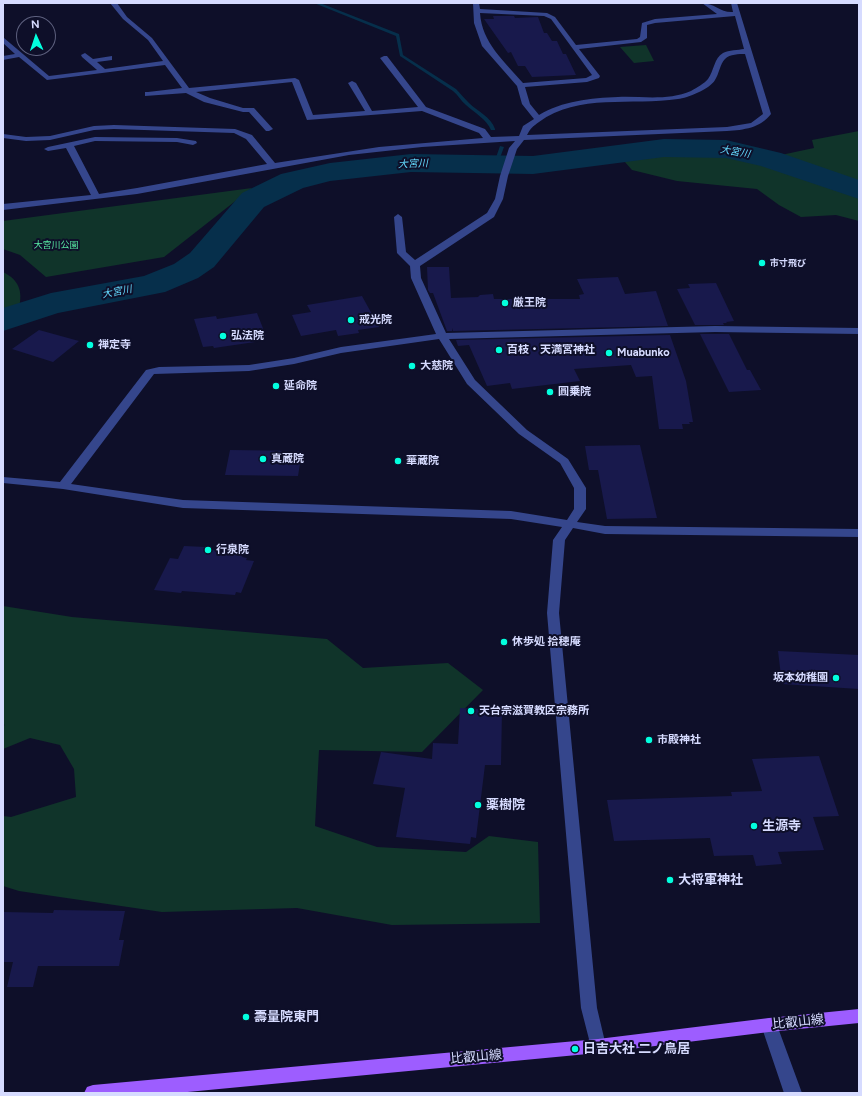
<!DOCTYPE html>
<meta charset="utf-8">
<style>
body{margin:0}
#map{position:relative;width:862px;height:1096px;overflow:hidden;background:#0e0f29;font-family:Figtree,sans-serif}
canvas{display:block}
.frame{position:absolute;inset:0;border:4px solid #d6dbff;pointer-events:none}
.north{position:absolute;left:16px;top:16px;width:40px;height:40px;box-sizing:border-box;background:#0e0f29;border:1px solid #5e617f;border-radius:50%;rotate:357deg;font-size:11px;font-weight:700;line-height:16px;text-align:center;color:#d6dbff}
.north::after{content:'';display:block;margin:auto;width:14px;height:18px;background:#02ffde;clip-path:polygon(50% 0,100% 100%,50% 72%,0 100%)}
</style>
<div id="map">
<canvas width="862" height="1096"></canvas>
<div class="frame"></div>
<div class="north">N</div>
</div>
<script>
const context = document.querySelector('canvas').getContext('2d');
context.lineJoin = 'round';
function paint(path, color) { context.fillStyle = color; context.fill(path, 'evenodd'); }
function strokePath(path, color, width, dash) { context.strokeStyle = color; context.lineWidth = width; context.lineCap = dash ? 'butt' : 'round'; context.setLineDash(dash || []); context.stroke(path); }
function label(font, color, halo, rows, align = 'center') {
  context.font = font + ' Figtree,"Noto Sans JP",sans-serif'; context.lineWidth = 4; context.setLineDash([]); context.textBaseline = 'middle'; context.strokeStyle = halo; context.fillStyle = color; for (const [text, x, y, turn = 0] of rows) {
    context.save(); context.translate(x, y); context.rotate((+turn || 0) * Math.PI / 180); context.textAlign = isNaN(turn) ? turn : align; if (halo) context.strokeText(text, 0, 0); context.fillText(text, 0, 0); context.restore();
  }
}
const green = new Path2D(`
 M 646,45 L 654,61 L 634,63 L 620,47 Z
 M 859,131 L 859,187 L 781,155 L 814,148 L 812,140 Z
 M 695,152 L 726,156 L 772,164 L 859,196 L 859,221 L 836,215 L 801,217 L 779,205 L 757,189 L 677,181 L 632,170 L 624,161 L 645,155 Z
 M 252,188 L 164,257 L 46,277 L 20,255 L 3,249 L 3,221 Z
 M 3,272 C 19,280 23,291 19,308 L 3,314 Z
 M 3,606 L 72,617 L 327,639 L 363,668 L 448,663 L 483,690 L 422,752 L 319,750 L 315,826 L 377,847 L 466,852 L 489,836 L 538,842 L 540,923 L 392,925 L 297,908 L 162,912 L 19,891 L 3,886 L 3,816 L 11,817 L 76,797 L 74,769 L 60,745 L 30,738 L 3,749 L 3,726 L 5,725 L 3,724 Z`);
const stream = new Path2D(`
 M 314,3 L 320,3 L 399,34 L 403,55 L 456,89 C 460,93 464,98 469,103 C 477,111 491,117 495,129 L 495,130 L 491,130 C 486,119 475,113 466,105 C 461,101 458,95 453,91 L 400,56 L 396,36 Z
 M 500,146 L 504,147 L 497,166 L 493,167 L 493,166 Z
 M 3,312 C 6,313 10,318 9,320 L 5,320 L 3,318 Z`);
const river = new Path2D(`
 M 664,139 L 726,140 L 781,153 L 859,180 L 859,199 L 761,166 L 726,158 L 664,157 L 533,174 L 411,172 L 330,181 L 303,188 L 264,207 L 214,267 L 198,278 L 165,292 L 58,313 L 3,331 L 3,308 L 51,293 L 144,276 L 174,264 L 190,253 L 242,193 L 281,174 L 330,163 L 411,154 L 533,156 Z`);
const building = new Path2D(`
 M 493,16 L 514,16 L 515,18 L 538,17 L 544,33 L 547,33 L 552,41 L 557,41 L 563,54 L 566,54 L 576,75 L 532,77 L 525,66 L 518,66 L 511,52 L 508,53 L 484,19 L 494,19 Z
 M 427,267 L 449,267 L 451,298 L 478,297 L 480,295 L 493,294 L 494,299 L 580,299 L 579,295 L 584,294 L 577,279 L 618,277 L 625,294 L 656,291 L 668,326 L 453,331 L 452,328 L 452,331 L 447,331 L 433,293 L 430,293 L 428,290 Z
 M 716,283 L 734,321 L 726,322 L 727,323 L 723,323 L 724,325 L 695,325 L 677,289 L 690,288 L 688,284 Z
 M 362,296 L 379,327 L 358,330 L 359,333 L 338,336 L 336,330 L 301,336 L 292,315 L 311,312 L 307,305 Z
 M 257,313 L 266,336 L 254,338 L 255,342 L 214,348 L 213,346 L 203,347 L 194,319 L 216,316 L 217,319 Z
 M 39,330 L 79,341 L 53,362 L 12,349 Z
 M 700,334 L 729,334 L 747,370 L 750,370 L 761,390 L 729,392 Z
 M 670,335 L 686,381 L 693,422 L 689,422 L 690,424 L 682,424 L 683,429 L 659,429 L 652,376 L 636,377 L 631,365 L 574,369 L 580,381 L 512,389 L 510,383 L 487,386 L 469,345 L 458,346 L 456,340 Z
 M 640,445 L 657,518 L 607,519 L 598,470 L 589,470 L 585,446 Z
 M 230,450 L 302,451 L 298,476 L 225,475 Z
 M 184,546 L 206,547 L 205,549 L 244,554 L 242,557 L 247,558 L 246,560 L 254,561 L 241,593 L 236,592 L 235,595 L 182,591 L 181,593 L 154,590 L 170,558 L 178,559 Z
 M 778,651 L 859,655 L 859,689 L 782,684 Z
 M 460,708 L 502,710 L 501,765 L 485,765 L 476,838 L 471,837 L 470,844 L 396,837 L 405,788 L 373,784 L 381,752 L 432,759 L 433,743 L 458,744 Z
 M 819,756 L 839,816 L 813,817 L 824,850 L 778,852 L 782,864 L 756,866 L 753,855 L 714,856 L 710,838 L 614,841 L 607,800 L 732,796 L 731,792 L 762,791 L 752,759 Z
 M 54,910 L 125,911 L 119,940 L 124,940 L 119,966 L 38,966 L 33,987 L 7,987 L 13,962 L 3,962 L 3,912 L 53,913 Z`);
const minor = new Path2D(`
 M 110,3 L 117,3 L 127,17 L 152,38 L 189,88 L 295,78 L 299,80 L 313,115 L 365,111 L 348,83 L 352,81 L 356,83 L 372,111 L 418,107 L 380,58 L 384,56 L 387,56 L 426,107 L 485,129 L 491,137 L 519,136 L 523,126 L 534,119 L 522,104 L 517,86 L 482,46 L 474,23 L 473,3 L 479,3 L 480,9 L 547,13 L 555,17 L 576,45 L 637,39 L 640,37 L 642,23 L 655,19 L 717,14 L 702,3 C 714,3 721,13 733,12 L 731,3 L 737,3 L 771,114 C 760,128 744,130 727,131 L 524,140 L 517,149 L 508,176 L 503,199 L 494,217 L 420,266 L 421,278 L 446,333 L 715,326 L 859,328 L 859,334 L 715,332 L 449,339 L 475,380 L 527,430 L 568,459 L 586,488 L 586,509 L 577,522 L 605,526 L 859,529 L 859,537 L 605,534 L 573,528 L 565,540 L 559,613 L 597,1008 L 606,1046 L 604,1051 L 598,1053 L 592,1051 L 581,1008 L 547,613 L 553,540 L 562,527 L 511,519 L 183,508 L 63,489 L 3,483 L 3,477 L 60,482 L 146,370 L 159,367 L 249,365 L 294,358 L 341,347 L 436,334 L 411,278 L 410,266 L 397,253 L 394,217 L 398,214 L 402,217 L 406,252 L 415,260 L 487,213 L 495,199 L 500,176 L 509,148 L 515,141 L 422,147 L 349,155 L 137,194 L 3,210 L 3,204 L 91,195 L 66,148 L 48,151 L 44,149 L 48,147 L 95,137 L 177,138 L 196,141 L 197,143 L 193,145 L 177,142 L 95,141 L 74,146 L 99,194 L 137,188 L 267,164 L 246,139 L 234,133 L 114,129 L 94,130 L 50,140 L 26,141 L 3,138 L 3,134 L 26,137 L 50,136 L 94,126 L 114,125 L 235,129 L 252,135 L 275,163 L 379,147 L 483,138 L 479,133 L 422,111 L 307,120 L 292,82 L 196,92 L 210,98 L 243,108 L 254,108 L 273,129 L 269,131 L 266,131 L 249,112 L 243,112 L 204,102 L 186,93 L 145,96 L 145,92 L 148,92 L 182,88 L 165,65 L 47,80 L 19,57 L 3,60 L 3,56 L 15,54 L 3,43 L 4,38 L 49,76 L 97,70 L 82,57 L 81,55 L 85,53 L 93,59 L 112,56 L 112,60 L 97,62 L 105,69 L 163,61 L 148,40 L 123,19 ZM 480,13 L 544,16 L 551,19 L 592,75 L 586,78 L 523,83 C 504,61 482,43 480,13 ZM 735,16 L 744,49 C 738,50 729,50 723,53 C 714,58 714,71 708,79 C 705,83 696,88 691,91 C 668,101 642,96 618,97 C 591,98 562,101 539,115 L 530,104 L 525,87 L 587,82 L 599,78 L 600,76 L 579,49 L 641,42 L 647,38 L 647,25 L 655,23 ZM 745,54 L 763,114 L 751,123 L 727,127 L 527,135 C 530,129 533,126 539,122 C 578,93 632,106 678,99 C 687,98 710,89 715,80 C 719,74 720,64 725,59 C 730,54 739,54 745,54 ZM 439,339 L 467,384 L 519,434 L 560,463 L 574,488 L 574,509 L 567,520 L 511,511 L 183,500 L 71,484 L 154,374 L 249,371 L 294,364 L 341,353 Z
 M 769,1018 L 775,1020 L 777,1025 L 802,1093 L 784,1093 L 761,1025 L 763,1020 Z`);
const major = new Path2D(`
 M 859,1009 L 859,1023 L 769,1032 L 598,1053 L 177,1093 L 84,1093 L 87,1087 L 93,1085 L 598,1039 L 769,1018 Z`);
const markers = [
 [762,263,4,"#02ffde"],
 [505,303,4,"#02ffde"],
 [351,320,4,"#02ffde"],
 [223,336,4,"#02ffde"],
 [90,345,4,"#02ffde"],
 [499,350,4,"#02ffde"],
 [609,353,4,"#02ffde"],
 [412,366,4,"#02ffde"],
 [276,386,4,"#02ffde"],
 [550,392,4,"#02ffde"],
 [263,459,4,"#02ffde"],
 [398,461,4,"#02ffde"],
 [208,550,4,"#02ffde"],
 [504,642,4,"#02ffde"],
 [836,678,4,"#02ffde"],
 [471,711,4,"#02ffde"],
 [649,740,4,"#02ffde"],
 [478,805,4,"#02ffde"],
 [754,826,4,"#02ffde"],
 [670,880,4,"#02ffde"],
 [246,1017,4,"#02ffde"],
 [575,1049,4,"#02ffde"]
];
const farParknames = [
 ["大宮川公園",56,245]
];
const farPoinames = [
 ["市寸飛び",770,263]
];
const farWaternames = [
 ["大宮川",735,152,10],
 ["大宮川",413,164,-2],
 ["大宮川",117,292,-11]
];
const poiNames = [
 ["厳王院",513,303],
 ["戒光院",359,320],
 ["弘法院",231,336],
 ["禅定寺",98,345],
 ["百枝・天満宮神社",507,350],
 ["Muabunko",617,353],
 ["大慈院",420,366],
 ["延命院",284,386],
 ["圓乗院",558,392],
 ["真蔵院",271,459],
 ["華蔵院",406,461],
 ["行泉院",216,550],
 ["休歩処 拾穂庵",512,642],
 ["坂本幼稚園",828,678,"right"],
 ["天台宗滋賀教区宗務所",479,711],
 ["市殿神社",657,740]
];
const nearPoinames = [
 ["薬樹院",486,805],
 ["生源寺",762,826],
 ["大将軍神社",678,880],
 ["壽量院東門",254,1017],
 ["日吉大社 二ノ鳥居",583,1049]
];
const nearStreetnames = [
 ["比叡山線",798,1022,-6],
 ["比叡山線",476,1057,-5]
];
paint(green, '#10342a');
paint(stream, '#062f4b');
paint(river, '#062f4b');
paint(building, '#18194c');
paint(minor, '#35468c');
paint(major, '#9d5dff');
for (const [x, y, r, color] of markers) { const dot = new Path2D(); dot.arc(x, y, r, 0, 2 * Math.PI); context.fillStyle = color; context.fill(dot); strokePath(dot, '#0e0f29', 1.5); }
label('9px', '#57eaa3', '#0e0f29', farParknames);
label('bold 9px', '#d6dbff', '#0e0f29', farPoinames, 'left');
label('italic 10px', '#64dbff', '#0e0f29', farWaternames);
label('bold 11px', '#d6dbff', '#0e0f29', poiNames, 'left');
label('bold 13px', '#d6dbff', '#0e0f29', nearPoinames, 'left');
label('13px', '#d6dbff', '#0e0f29', nearStreetnames);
</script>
